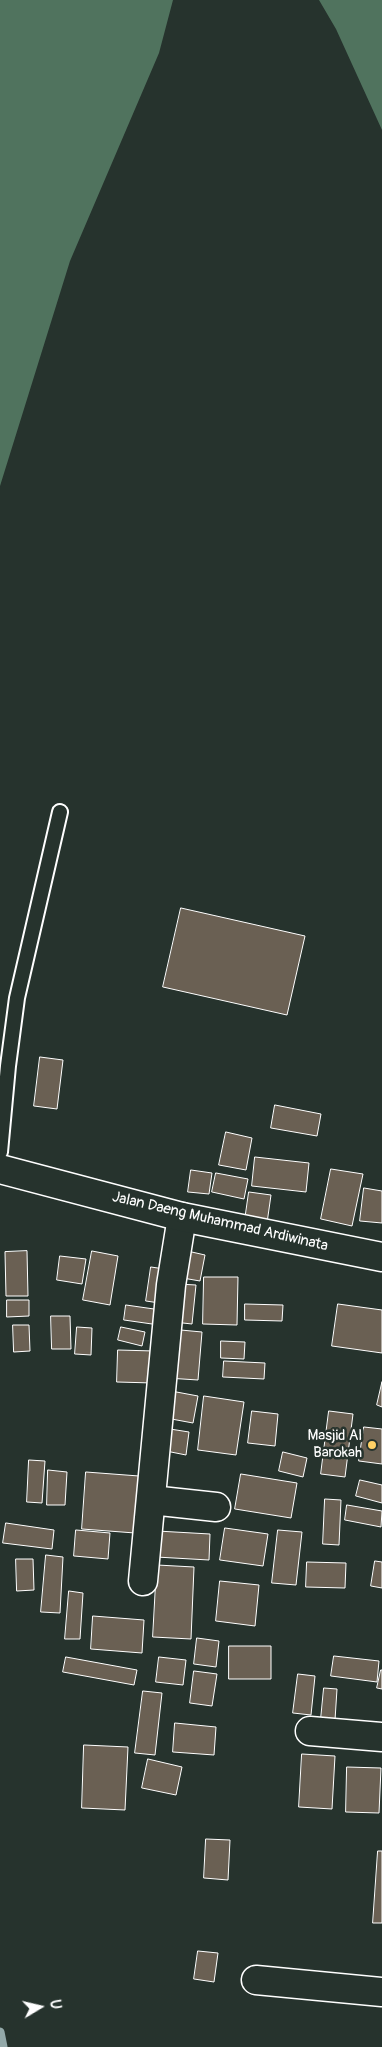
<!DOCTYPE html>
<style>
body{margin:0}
#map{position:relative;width:382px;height:2047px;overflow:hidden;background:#26332d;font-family:Pangolin,sans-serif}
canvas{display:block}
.north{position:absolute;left:15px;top:1982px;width:50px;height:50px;-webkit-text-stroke:4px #26332d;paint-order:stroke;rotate:81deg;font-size:14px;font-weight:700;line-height:20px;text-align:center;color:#fff}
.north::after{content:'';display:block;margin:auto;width:18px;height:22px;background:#fff;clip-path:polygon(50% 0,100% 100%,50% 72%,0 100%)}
</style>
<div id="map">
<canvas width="382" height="2047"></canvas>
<div class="north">U</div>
</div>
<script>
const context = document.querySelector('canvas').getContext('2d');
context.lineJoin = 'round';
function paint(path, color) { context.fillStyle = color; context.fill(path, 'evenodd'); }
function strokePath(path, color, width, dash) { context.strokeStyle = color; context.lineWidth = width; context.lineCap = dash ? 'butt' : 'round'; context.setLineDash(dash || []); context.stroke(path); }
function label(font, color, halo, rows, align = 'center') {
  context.font = font + ' Pangolin,sans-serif'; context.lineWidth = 5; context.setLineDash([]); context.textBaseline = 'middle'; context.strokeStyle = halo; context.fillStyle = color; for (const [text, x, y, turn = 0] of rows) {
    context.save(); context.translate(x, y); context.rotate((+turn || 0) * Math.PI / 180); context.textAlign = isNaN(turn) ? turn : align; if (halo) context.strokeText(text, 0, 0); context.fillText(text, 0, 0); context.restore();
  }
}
const green = new Path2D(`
 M 0,0 L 173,0 L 159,53 L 70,261 L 0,486 Z
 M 319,0 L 382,0 L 382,130 L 336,29 Z`);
const stream = new Path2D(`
 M 0,2032 L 3,2047`);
const building = new Path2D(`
 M 181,908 L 305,936 L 287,1015 L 163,987 Z
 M 40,1057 L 63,1060 L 57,1109 L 34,1106 Z
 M 275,1105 L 321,1114 L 317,1136 L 271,1128 Z
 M 226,1132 L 252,1138 L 246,1170 L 219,1165 Z
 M 255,1157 L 309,1163 L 306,1192 L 252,1186 Z
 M 331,1169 L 363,1174 L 352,1226 L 321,1219 Z
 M 191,1170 L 212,1173 L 209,1194 L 188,1192 Z
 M 216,1173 L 248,1179 L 244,1199 L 212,1192 Z
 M 364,1188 L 382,1191 L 382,1223 L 360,1221 Z
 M 249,1192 L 271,1195 L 267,1223 L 245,1220 Z
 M 183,1250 L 205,1255 L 200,1281 L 177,1277 Z
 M 27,1251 L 28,1296 L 6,1296 L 5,1252 Z
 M 92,1251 L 118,1256 L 110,1305 L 83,1300 Z
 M 60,1256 L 86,1259 L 82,1284 L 57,1280 Z
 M 151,1267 L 171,1270 L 166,1304 L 146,1301 Z
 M 204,1277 L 238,1277 L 237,1325 L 203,1324 Z
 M 178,1284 L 196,1285 L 192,1324 L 174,1322 Z
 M 7,1300 L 29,1300 L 29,1316 L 7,1317 Z
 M 245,1304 L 283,1305 L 282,1321 L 245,1320 Z
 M 338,1304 L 382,1310 L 382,1353 L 332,1346 Z
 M 126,1305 L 161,1310 L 159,1325 L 124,1320 Z
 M 51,1316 L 70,1316 L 71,1349 L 52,1349 Z
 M 13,1325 L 29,1325 L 30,1351 L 14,1352 Z
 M 77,1327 L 92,1328 L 91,1355 L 75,1354 Z
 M 121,1327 L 145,1332 L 142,1346 L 118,1340 Z
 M 170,1329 L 202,1332 L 198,1380 L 167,1378 Z
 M 221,1341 L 245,1342 L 244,1359 L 221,1358 Z
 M 118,1350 L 154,1351 L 153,1383 L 117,1382 Z
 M 224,1361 L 265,1363 L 264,1379 L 223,1377 Z
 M 382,1382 L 382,1407 L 377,1405 Z
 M 171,1391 L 198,1396 L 193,1423 L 166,1418 Z
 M 204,1396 L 244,1402 L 236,1455 L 198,1450 Z
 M 252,1411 L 278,1414 L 275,1446 L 248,1443 Z
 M 329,1411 L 353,1414 L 345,1477 L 321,1474 Z
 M 364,1427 L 382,1429 L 382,1464 L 359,1461 Z
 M 170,1429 L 189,1432 L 186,1455 L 166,1451 Z
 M 283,1452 L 307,1458 L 303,1477 L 279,1471 Z
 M 29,1460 L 45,1461 L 42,1503 L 27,1502 Z
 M 48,1470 L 67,1472 L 65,1505 L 47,1505 Z
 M 86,1472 L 139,1476 L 135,1533 L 82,1529 Z
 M 241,1474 L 297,1483 L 291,1518 L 235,1509 Z
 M 360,1480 L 382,1485 L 382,1503 L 356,1496 Z
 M 325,1499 L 341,1500 L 339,1545 L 323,1544 Z
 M 347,1505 L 382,1511 L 381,1527 L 345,1520 Z
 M 6,1523 L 54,1530 L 52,1549 L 3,1543 Z
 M 225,1528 L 268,1534 L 263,1566 L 220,1560 Z
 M 76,1530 L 110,1533 L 108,1559 L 74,1556 Z
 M 278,1530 L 302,1532 L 296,1585 L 272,1583 Z
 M 157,1531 L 210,1534 L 209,1560 L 156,1557 Z
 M 46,1555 L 63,1557 L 60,1613 L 41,1612 Z
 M 16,1559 L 33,1559 L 34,1590 L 17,1591 Z
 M 375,1561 L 382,1562 L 382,1588 L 371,1586 Z
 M 307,1562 L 346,1563 L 345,1588 L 306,1587 Z
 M 157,1565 L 194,1567 L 191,1639 L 153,1637 Z
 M 220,1581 L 259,1585 L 255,1626 L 216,1621 Z
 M 69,1591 L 83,1593 L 80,1639 L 65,1639 Z
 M 93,1616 L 144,1620 L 142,1653 L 91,1649 Z
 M 197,1638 L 219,1641 L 216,1667 L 194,1664 Z
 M 229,1646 L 271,1646 L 271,1679 L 229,1679 Z
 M 334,1656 L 379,1661 L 377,1682 L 331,1676 Z
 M 66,1657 L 137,1670 L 134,1685 L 63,1672 Z
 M 159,1657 L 186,1660 L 183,1685 L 156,1682 Z
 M 381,1670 L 382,1670 L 382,1689 L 377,1688 Z
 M 194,1671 L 217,1674 L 212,1706 L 190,1703 Z
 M 298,1674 L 315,1676 L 311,1715 L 293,1713 Z
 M 324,1688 L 337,1689 L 335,1720 L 321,1719 Z
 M 143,1691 L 162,1693 L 155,1755 L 135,1753 Z
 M 175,1723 L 216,1727 L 214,1755 L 173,1752 Z
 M 84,1745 L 128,1747 L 125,1810 L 82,1808 Z
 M 302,1754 L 335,1756 L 332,1809 L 299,1807 Z
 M 148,1759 L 182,1767 L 176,1795 L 142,1788 Z
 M 347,1767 L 381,1768 L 379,1813 L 346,1812 Z
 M 206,1839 L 230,1840 L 228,1880 L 204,1878 Z
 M 378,1851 L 382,1851 L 382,1923 L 373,1923 Z
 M 198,1951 L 218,1953 L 214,1982 L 194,1979 Z`);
const lane = new Path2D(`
 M 0,1152 L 8,1066 L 17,998 L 60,812`);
const street = new Path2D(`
 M 151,1500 L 216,1507
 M 143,1581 L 171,1285 L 182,1217
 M 310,1731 L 382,1737
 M 256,1980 L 382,1992`);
const secondary = new Path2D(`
 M 0,1169 L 182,1217 L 382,1257`);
const markers = [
 [372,1445,5,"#ffd166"]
];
const streetNames = [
 ["Jalan Daeng Muhammad Ardiwinata",220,1222,13]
];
const poiNames = [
 ["Masjid Al",362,1436],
 ["Barokah",362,1453]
];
paint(green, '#50735e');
strokePath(stream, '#93a9a9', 9);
paint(building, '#6a6053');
strokePath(building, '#fff', 1);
strokePath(lane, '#fff', 18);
strokePath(street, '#fff', 31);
strokePath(secondary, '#fff', 31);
strokePath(lane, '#26332d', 14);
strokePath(street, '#26332d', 28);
strokePath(secondary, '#26332d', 28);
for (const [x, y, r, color] of markers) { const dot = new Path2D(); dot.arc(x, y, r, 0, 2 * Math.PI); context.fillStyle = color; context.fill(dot); strokePath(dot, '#26332d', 2); }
label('15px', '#fff', '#26332d', streetNames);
label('15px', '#fff', '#26332d', poiNames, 'right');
</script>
